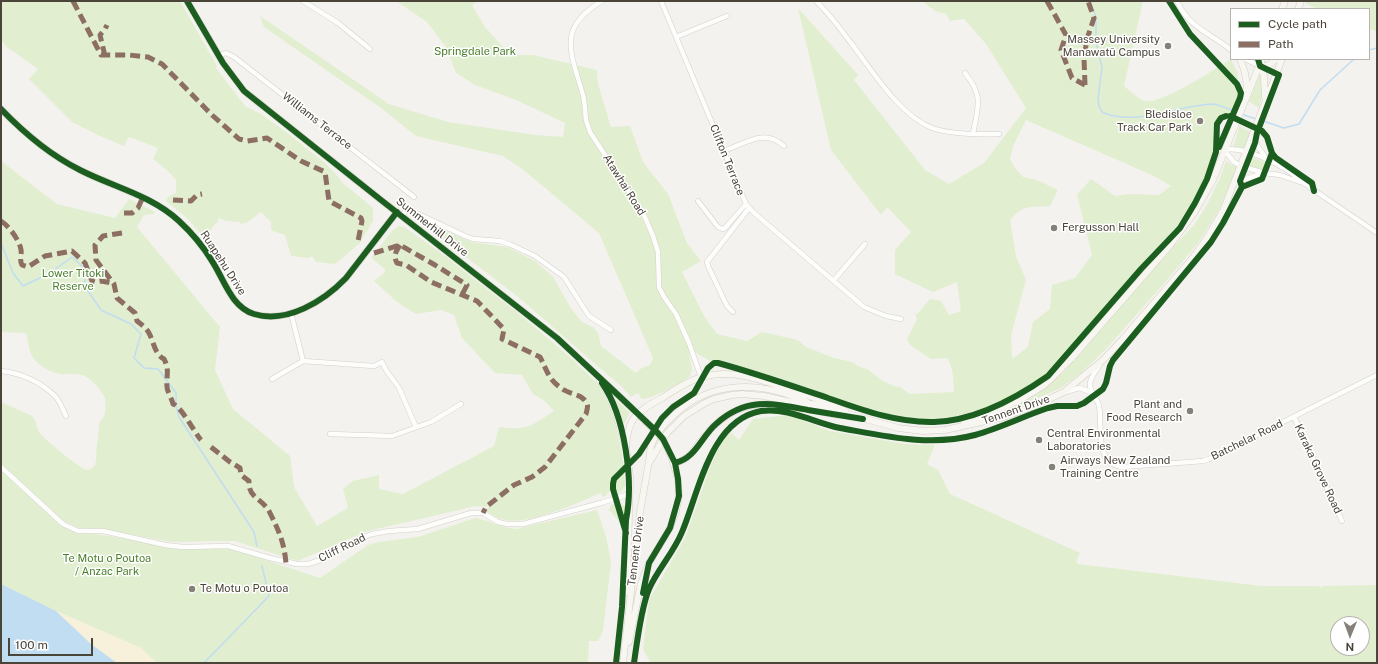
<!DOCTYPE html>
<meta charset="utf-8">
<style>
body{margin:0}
#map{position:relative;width:1378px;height:664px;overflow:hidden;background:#f4f2ee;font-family:"Public Sans",sans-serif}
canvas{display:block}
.frame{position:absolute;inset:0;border:2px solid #4b4439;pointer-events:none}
.legend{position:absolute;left:1230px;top:8px;width:140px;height:52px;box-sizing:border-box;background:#fff;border:1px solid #b7b4b0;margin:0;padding:5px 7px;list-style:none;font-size:12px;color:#4b4439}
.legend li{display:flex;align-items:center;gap:8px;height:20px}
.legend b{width:20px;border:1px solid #b7b4b0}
.north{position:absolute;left:1330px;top:616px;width:40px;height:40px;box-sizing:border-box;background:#fff;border:1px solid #b7b4b0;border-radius:50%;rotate:181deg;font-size:11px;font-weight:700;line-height:16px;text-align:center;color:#4b4439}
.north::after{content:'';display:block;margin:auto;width:14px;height:18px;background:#868178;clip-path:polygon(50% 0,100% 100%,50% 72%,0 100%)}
.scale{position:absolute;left:8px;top:638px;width:85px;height:18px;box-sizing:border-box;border:2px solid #4b4439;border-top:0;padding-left:5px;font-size:12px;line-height:14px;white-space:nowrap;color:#4b4439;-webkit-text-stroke:3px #fff;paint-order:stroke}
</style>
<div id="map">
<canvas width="1378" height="664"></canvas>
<div class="frame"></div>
<ul class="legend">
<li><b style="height:5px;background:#1b5e20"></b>Cycle path</li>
<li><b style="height:5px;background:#8d6e63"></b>Path</li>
</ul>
<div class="north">N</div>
<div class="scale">100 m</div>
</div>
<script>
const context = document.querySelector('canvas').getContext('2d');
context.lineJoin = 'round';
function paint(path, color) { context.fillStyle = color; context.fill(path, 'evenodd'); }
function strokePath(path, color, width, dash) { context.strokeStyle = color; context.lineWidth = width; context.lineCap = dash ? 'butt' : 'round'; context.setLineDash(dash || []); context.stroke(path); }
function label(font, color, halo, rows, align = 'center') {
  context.font = font + ' "Public Sans",sans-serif'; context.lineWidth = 3; context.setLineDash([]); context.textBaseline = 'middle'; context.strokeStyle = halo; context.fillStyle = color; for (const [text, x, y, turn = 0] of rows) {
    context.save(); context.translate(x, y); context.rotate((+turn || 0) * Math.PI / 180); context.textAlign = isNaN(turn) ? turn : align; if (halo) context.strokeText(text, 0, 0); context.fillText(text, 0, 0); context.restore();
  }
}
const green = new Path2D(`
 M 1,1 L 180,1 L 217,66 L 216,68 L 245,106 L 261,114 L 290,135 L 325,163 L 334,172 L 343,183 L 373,208 L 373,221 L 360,243 L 335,264 L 316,262 L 312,256 L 309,258 L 291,256 L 285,235 L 271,230 L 271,222 L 261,212 L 248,222 L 241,224 L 240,222 L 226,221 L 219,218 L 217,223 C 211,226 211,234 204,237 L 186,217 L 166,201 L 169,196 L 176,193 L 176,180 L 167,170 L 153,159 L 158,148 L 129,137 L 124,146 L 98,135 L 72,122 L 29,79 L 38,69 L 7,47 L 1,40 Z
 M 396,1 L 478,1 L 472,5 L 485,27 L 510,55 L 533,55 L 597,70 L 598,84 L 611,127 L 630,126 L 643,162 L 668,194 L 687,243 L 701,261 L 682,272 L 704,316 L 717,334 L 747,341 L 762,332 L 798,340 L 806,347 L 834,358 L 852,362 L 860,367 L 867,369 L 883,381 L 894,386 L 900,387 L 910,394 L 954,392 C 953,379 954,369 947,358 L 931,359 L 910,345 L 907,339 L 917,319 L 915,312 L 917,314 L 930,299 L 941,301 L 949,315 L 961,311 L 957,282 L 933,292 L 895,274 L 895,250 L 911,232 L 887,207 L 881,215 L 831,150 L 798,8 L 858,75 L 854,80 L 925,170 L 949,184 L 984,163 L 1026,108 L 986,44 L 964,19 L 950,21 L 946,14 L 935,11 L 922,1 L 1143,1 L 1124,86 C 1130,91 1137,98 1144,101 C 1161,105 1215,69 1231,59 L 1238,74 L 1238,97 L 1231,115 L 1223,115 C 1213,123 1217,129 1216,140 C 1216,146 1214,152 1213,158 C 1209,181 1190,207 1178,226 L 1047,375 C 1013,398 971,418 929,419 C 890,420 847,403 811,390 C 781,381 751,371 721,361 L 710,361 L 693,351 L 689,353 L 692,369 L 690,376 C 684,382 650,400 642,399 L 638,393 L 631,397 L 622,387 L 517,296 L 414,217 L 471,242 L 507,247 L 535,261 L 553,277 L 572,310 L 581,321 L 594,328 L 598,333 L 601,346 L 636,373 L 640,369 L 650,365 L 653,358 L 599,233 L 525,171 L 503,156 L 416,136 L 381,108 L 264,27 L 260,16 L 389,104 L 448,122 L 535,135 L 563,137 L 565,123 L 516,100 L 475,85 L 456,73 L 446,47 L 427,22 ZM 1026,120 L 1154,176 L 1171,186 L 1159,195 L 1130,194 L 1115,196 L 1091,179 L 1077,195 L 1092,255 L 1075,278 L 1052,285 L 1050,309 L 1033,322 L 1028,347 L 1012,359 L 1011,335 L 1026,280 L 1016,256 L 1010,220 C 1025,203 1030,208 1050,206 L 1058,190 L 1037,180 L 1023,177 L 1015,168 L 1010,159 L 1013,146 Z
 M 1307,1 L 1377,1 L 1376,31 L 1369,29 L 1369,9 L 1319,9 L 1306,4 Z
 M 1261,72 L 1263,90 L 1259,108 L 1249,101 Z
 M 1240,124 L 1242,128 L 1251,132 L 1244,150 L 1233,148 Z
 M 1251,157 L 1268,163 L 1265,170 L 1247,166 Z
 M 1,161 L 57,204 L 115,218 L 129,199 L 155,212 L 154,214 L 144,215 L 137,227 L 220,327 L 215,370 L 233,409 L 290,456 L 294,487 L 317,526 L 348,508 L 343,489 L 353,481 L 379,475 L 379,489 L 403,494 L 494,446 L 499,427 C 527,431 531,426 554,411 L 545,401 L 533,394 L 522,375 L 495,373 L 462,338 L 454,315 L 441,310 L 416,314 L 397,302 L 374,281 L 382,275 L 386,270 L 371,258 L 393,230 L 397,228 L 397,226 L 404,227 L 441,253 L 519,314 L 571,358 L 597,383 L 610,407 L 614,419 L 622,453 L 625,485 L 621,492 L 616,493 C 613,483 615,479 623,471 L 622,468 C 614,473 610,481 612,490 L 607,493 L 607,495 L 603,497 L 601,493 C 576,503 533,524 507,520 C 499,519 493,516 487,512 L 488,505 L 486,507 L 476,506 L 368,531 L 297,561 L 235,541 L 171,542 L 128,534 L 107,530 L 79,528 L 62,520 L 1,463 L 1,402 L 32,416 C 37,421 36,429 40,433 C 46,441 78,467 87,470 C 100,468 95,454 97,445 C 98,437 99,432 99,423 C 105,416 107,411 105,402 L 106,401 C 105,393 89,376 82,375 C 75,373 67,375 60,374 C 50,372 40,367 34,359 C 28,352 29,341 26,333 L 1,332 Z
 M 1226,161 L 1232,165 L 1237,167 L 1219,210 L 1198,243 L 1162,286 L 1105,350 L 1080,374 L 1061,388 L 1052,392 L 1003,413 L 1037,394 L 1063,373 L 1169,251 L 1194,225 L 1207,205 L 1220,178 Z
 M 610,394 L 630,413 L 624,424 L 623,431 Z
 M 789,415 L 830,431 L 905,444 L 935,445 L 927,464 L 938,470 L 950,494 L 1080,553 L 1076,561 L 1078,564 L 1261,586 L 1318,586 L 1321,588 L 1323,586 L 1377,585 L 1377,663 L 651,663 L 643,650 L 649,600 L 686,536 L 710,467 L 722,441 L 731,432 L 739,440 L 753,419 ZM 1338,624 L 1362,624 L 1362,648 L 1338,648 Z
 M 1,470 L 60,525 L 77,532 L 110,536 L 152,544 L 188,549 L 222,548 L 235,550 L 320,578 L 368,545 L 378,542 L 418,537 L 475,518 C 489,520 501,528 516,529 L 597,510 L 606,537 L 611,562 L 603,631 L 598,641 L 589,641 L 588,663 L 157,663 L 141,648 L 38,603 L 1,584 Z
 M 618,503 L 625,506 L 626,529 L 619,504 L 616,505 L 622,525 L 609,510 L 611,505 Z`);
const sand = new Path2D(`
 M 56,611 L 141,648 L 157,663 L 117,663 L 91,644 Z`);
const water = new Path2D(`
 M 1,584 L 56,611 L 91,644 L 117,663 L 1,663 Z`);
const stream = new Path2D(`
 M 1090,1 L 1096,17 L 1096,42 L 1102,67 L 1098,99 L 1099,106 L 1102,112 C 1134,127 1177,106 1211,104 C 1219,104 1230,110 1237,112
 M 1369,50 L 1377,48
 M 1241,114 L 1256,119
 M 1260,120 L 1284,128 L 1299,124 L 1320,90 L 1354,59
 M 1,243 L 13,273 L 23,286 L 50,273 L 72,257 L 82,266 L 86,288 L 101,310 L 131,324 L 141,334 L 134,358 L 144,368 L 158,369 L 176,393 L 176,406 L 179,417 L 254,532 L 257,546
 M 204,663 L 269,596 L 262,566`);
const street = new Path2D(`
 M 303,1 L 338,23 L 370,49
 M 602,1 C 556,28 571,53 583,95 C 585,104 585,112 586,120 C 587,124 589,128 590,132 L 644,215 L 653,236 L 658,252 L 659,287 L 664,297 L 676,314 L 689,343 L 701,377
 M 661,1 L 746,204 L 753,212 L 864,307 L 886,316 L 901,319
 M 816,1 C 829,14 840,28 851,43 C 872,70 899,115 932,128 C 949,134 980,135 999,134
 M 1177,1 C 1189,28 1210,33 1231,50
 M 676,37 L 727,16
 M 218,56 L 226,53 L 234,57 L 414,197
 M 1245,59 L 1260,66
 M 965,73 C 984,97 978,105 973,134
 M 1253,135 C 1255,145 1261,151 1267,159
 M 1224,150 C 1245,145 1287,167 1302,182 L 1377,233
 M 1224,150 L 1234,162 L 1241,166 L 1264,173 L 1280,175 L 1300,182
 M 724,151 C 746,143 764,128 784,146
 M 1234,183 L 1264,173
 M 698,201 L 718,227 L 723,229 L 725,228 L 746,204
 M 401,216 L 407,210 L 410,210 L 465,236 L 473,239 L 500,241 L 509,244 L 535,256 L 564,277 L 589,316 L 611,330
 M 834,280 L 865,244
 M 733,312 L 727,306 L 708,266 L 707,262 L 749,208
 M 291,313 L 303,361
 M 1100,364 C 1097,370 1091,376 1090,383 C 1089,393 1097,397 1099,406 C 1103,425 1093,464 1123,467 L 1203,461 L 1209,459 L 1377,375
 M 1,371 C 21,373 41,382 55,396 C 60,401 63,410 66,416
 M 272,379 L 303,361 L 374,366 L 382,362 L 386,370 L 399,388 L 416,427
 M 1066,392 L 1079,388 L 1091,392
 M 1294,417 L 1342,521
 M 330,434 L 392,436 L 431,422 L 461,404
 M 1,467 L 63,524 L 78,531 L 103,531 L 165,545 L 183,547 L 228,546 L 270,558 L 297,564 L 308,564 L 321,560 L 361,538 L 372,534 L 389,531 L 418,529 L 471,513 L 483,513 L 498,522 L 507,524 L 523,524 L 601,503 L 629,494`);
const secondary = new Path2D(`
 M 187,1 L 223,63 L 244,91 L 381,200 L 557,338 L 617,394 L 645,421
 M 1282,9 L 1285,1
 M 1298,9 L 1301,1
 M 1240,59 C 1245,70 1248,80 1246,92
 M 1265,98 L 1264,76 L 1260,66 L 1267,66 L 1277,59
 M 1,109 C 24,133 50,155 80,170 C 113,187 151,195 179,221 C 192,233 203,246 212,261 C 224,279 231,307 254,314 C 287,324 324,301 346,278 L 397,212
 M 600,381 L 608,394 L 616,413 L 626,449 L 630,476 L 627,592
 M 964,423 L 988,414 L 1020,400 L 1043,386 L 1051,379 L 1071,359 L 1168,248 L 1194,213 L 1212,182 L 1262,59
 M 626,449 C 627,418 636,412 662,398 C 673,391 689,380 702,377 C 731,369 758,379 786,388 C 806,395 826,401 845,411
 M 649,463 L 667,433 L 684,416 L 705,403 L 714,399 L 732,395 L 742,394 L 764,396 L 791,402 L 812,404 L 898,428 L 923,431 L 945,430 L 1004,417 L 1032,407 L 1064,392 L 1103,360 L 1122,340 L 1191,260 L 1205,241 L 1223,211 L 1282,59
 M 675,463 C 692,459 696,445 707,433 C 747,388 787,407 838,415
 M 629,642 L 641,583 L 649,563 L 670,528 L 676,511 L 679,496 L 678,479 L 671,456
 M 623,663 C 629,613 634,562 640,512 C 643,495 646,478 649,461 C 650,456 650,451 651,446 C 655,434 665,423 674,415 C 712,379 762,381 807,402`);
const secondaryBridge = new Path2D(`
 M 645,421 L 663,439 L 671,456`);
const quiet = new Path2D(`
 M 73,1 L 101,55 L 129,55 L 148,57 L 162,64 L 212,115 L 239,139 L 247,141 L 267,138 L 301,161 L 325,172 L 329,201 L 361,218 L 362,221 L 358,241
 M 1047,1 L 1066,35 L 1061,50 L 1072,78 L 1085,85
 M 105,56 L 100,35 L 105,29 L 107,25
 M 1085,85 L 1084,58 L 1087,39 L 1094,18 L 1088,1
 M 173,200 L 191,201 L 197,195 L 202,194
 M 124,213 L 132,213 L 138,208 L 143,197
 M 1,221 C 9,226 20,241 21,250 C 22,255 19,259 22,265 L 28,267 L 45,256 L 72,251 L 85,263 L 92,281 L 95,282 L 101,281 L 112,283
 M 122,233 L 103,236 L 95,245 L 96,260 L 114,284 L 117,298 L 135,313 L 137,321 C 142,325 147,328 150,335 C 154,344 155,354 164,359 C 170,370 166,376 167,387 C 167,391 172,399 173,404 C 181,406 194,432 201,440
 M 400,245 C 396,251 393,256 397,263 L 406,265 L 431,282 L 477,301 L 504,329 L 502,339 L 540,357 C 547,370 548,379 561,388 C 568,394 582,394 586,402 C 589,405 587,410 586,414 L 545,467 L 532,477 L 514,485 L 486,507 L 483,513
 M 374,253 L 400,245 L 435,265 L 467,285 L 462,295
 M 211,447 L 230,462 L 240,468 L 241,475 L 249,481 C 248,499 263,498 270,513 C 279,531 284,542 286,563`);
const cycleway = new Path2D(`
 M 187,1 L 223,63 L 244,91 L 381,200 L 557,338 L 617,394 L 656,431 L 663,439 L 675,463 L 678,479 L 679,496 L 670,528 L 649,563 L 643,593
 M 1169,1 L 1190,34 L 1237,84 L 1241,93 L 1240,98 L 1219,147
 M 1,109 C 24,133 50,155 80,170 C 113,187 151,195 179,221 C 192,233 203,246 212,261 C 224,279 231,307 254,314 C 287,324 324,301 346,278 L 397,212
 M 1272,153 L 1276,158 L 1312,183 L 1314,191
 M 1242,187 L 1240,181 L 1255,143 L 1257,133 L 1279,75 L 1260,66 L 1258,59
 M 602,383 C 625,416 634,481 626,520 L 622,607 L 616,663
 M 675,463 C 696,458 701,437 716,424 C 746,397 772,403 808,410 C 827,413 845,416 863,419
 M 626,533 L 613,489 L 613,484 L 614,479 L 639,454 L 662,418 L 673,407 L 694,393 L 708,368 L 714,363 L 718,363 C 755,373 792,386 828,398 C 862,410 897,423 934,422 C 975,421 1015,399 1048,376 L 1141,269 L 1180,228 L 1195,203 L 1207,179 L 1216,152 L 1217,124 L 1221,118 L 1226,116
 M 634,663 C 637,642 641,608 649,589 C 658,569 674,552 682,532 C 699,492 710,420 761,411 C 788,407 815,423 840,428 C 885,436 930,447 975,435 C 1000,428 1024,416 1048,408 L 1057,406 L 1077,406 L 1084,403 L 1103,389 L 1106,383 L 1110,366 L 1113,360 L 1211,242 L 1223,223 L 1242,187 L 1262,179 L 1272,153 L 1267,137 L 1262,131 L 1230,116`);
const markers = [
 [1168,46,4,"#868178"],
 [1200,121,4,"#868178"],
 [1054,228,4,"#868178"],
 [1190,411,4,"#868178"],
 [1039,440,4,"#868178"],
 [1052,467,4,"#868178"],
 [192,589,4,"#868178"]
];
const poiNames = [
 ["Massey University",1160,40,"right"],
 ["Manawatū Campus",1160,53,"right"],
 ["Bledisloe",1192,115,"right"],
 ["Track Car Park",1192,128,"right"],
 ["Fergusson Hall",1062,228],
 ["Plant and",1182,405,"right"],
 ["Food Research",1182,418,"right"],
 ["Central Environmental",1047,434],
 ["Laboratories",1047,447],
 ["Airways New Zealand",1060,461],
 ["Training Centre",1060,474],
 ["Te Motu o Poutoa",200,589]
];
const parkNames = [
 ["Springdale Park",475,52],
 ["Lower Titoki",73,274],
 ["Reserve",73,287],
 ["Te Motu o Poutoa",107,559],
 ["/ Anzac Park",107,572]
];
const streetNames = [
 ["Williams Terrace",317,121,38],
 ["Clifton Terrace",727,160,68],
 ["Atawhai Road",624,185,58],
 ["Summerhill Drive",432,227,38],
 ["Ruapehu Drive",223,263,57],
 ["Tennent Drive",1016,410,-19],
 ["Batchelar Road",1247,440,-26],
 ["Karaka Grove Road",1318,469,65],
 ["Cliff Road",342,548,-26],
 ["Tennent Drive",636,551,-83]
];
paint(green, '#e1eecf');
paint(sand, '#f7f0da');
paint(water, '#c0ddf1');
strokePath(stream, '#c0ddf1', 1.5);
strokePath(street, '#d2d0cb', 5.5);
strokePath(secondary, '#d3cfc5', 7);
strokePath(street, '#fdfdfc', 4.5);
strokePath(secondary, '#f7f6f1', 6);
strokePath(secondaryBridge, '#d3cfc5', 7, []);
strokePath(secondaryBridge, '#f7f6f1', 6);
strokePath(quiet, '#8d6e63', 5, [10, 5]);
strokePath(cycleway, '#1b5e20', 6);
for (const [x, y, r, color] of markers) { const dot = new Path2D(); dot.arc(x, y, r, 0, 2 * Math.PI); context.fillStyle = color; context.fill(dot); strokePath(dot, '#fff', 1.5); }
label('11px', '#4b4439', '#fff', poiNames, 'left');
label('11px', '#4a7f2a', '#fff', parkNames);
label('11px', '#4b4439', '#fff', streetNames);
</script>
